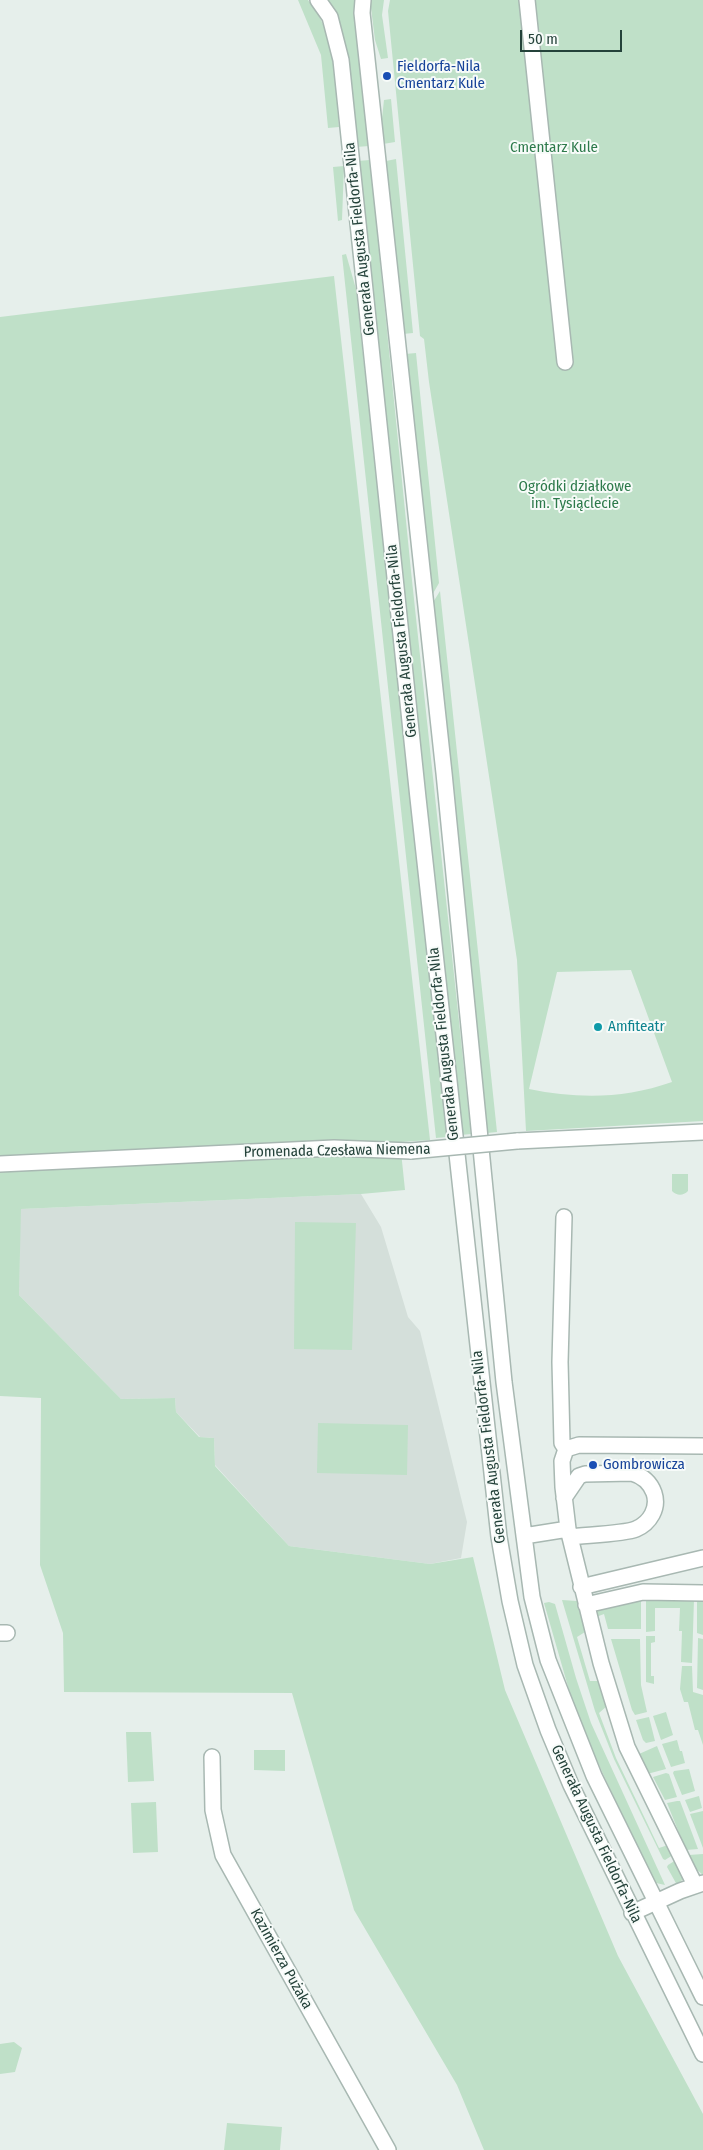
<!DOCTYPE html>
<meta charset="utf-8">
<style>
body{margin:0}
#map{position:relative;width:703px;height:2150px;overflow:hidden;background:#e6efeb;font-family:"Fira Sans Condensed",sans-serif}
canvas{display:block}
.scale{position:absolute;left:520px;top:30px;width:102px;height:22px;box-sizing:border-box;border:2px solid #24423a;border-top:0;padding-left:6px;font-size:15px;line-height:18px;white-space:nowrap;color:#24423a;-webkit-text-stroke:4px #f7fbf9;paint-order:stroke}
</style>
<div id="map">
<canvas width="703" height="2150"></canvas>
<div class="scale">50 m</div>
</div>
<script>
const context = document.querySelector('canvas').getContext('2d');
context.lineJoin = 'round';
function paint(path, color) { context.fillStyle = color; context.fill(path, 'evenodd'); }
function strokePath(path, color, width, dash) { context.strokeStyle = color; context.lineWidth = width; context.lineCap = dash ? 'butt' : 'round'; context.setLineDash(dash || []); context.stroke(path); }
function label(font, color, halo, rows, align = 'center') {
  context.font = font + ' "Fira Sans Condensed",sans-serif'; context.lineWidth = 4; context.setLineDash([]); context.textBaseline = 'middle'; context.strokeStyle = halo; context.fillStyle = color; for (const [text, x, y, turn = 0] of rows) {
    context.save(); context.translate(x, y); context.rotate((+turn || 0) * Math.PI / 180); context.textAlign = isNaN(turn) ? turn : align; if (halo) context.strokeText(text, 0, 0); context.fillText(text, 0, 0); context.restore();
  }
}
const built = new Path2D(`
 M 361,1194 L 381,1227 L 408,1317 L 420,1331 L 467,1522 L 461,1558 L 430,1564 L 289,1546 L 215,1465 L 214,1438 L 200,1437 L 176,1412 L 175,1398 L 121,1399 L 19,1295 L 20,1209 Z`);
const green = new Path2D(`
 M 298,0 L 308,0 C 337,33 335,85 339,127 L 328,128 L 321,55 Z
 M 327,0 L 356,0 L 369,146 L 356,147 C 352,107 351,32 327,0 Z
 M 370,0 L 384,0 L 382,15 L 388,58 L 381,59 L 375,40 Z
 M 390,0 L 703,0 L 703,1121 L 526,1131 L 517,960 L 429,382 L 424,339 L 420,336 L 388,11 ZM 631,970 L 672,1082 C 624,1099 578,1099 529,1089 L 557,972 Z
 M 391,99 L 395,142 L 383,144 L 382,118 L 384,100 Z
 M 396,159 L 413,333 L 403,334 L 386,161 Z
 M 370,160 L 411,571 L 471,1134 L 461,1135 L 357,161 Z
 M 344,166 L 342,220 L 338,221 L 333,167 Z
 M 346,254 L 356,289 L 447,1137 L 436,1138 L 342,255 Z
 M 334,276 L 430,1140 L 400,1142 L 405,1190 L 361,1194 L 21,1209 L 19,1295 L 121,1399 L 175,1398 L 176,1412 L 199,1437 L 214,1438 L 215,1466 L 289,1546 L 430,1564 L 473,1557 L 505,1690 L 618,1956 L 703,2114 L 703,2150 L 484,2150 L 457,2085 L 354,1910 L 292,1693 L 64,1692 L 63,1633 L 40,1565 L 41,1398 L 0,1396 L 0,317 Z
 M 416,353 L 439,583 L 431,597 L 405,354 Z
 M 440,591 L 497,1132 L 487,1133 L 432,604 Z
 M 672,1174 L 688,1174 L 688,1191 C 683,1196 677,1196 672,1191 Z
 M 295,1222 L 356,1223 L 352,1350 L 294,1349 Z
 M 318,1423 L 408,1425 L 407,1475 L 317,1473 Z
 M 646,1598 L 694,1599 L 692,1663 L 681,1662 L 682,1631 L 679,1631 L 680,1608 L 655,1608 L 655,1631 L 646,1632 Z
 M 641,1599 L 641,1629 L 608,1629 L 604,1614 L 596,1617 L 593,1610 Z
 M 697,1599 L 703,1599 L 703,1635 L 697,1633 Z
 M 562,1600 L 577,1601 L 585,1632 L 577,1637 L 590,1681 L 599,1681 L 607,1706 L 599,1713 L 616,1758 L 659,1848 L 668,1845 L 673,1855 L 665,1860 L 663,1859 L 614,1759 L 595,1711 Z
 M 549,1602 L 555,1604 L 576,1678 L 591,1723 L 665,1885 L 656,1883 L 652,1880 L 587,1739 L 573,1704 L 544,1603 Z
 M 646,1636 L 655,1636 L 655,1642 L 651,1643 L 651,1676 L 654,1676 L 654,1684 L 646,1682 Z
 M 698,1638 L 703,1639 L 703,1690 L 697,1688 Z
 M 611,1639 L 640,1639 L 641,1685 L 647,1712 L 635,1715 L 632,1710 Z
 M 682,1666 L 692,1666 L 693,1692 L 703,1695 L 703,1745 L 698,1730 L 695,1730 L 688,1702 L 684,1702 L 680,1689 Z
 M 666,1712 L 673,1735 L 661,1740 L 653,1716 Z
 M 649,1717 L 655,1741 L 646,1743 L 643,1740 L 636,1720 Z
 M 126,1732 L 151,1732 L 154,1781 L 128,1782 Z
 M 677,1740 L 680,1751 L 682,1751 L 685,1763 L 671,1767 L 662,1744 Z
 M 657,1746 L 666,1769 L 647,1774 L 639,1754 Z
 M 254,1750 L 285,1750 L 285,1771 L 254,1770 Z
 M 689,1769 L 695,1791 L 682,1795 L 673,1773 L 674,1771 Z
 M 666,1773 L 669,1774 L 677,1797 L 665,1800 L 653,1777 Z
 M 699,1796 L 702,1808 L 690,1812 L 685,1800 Z
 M 677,1801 L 680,1801 L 698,1849 L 686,1850 L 667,1803 Z
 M 156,1802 L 158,1852 L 133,1853 L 131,1803 Z
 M 703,1811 L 703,1848 L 690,1814 Z
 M 703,1854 L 703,1875 L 695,1868 L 689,1855 Z
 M 676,1860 L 684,1878 L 677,1885 L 667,1867 L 668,1865 Z
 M 14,2042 L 22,2048 L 15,2072 L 0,2074 L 0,2044 Z
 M 227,2123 L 282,2127 L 280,2150 L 224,2150 Z`);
const minor = new Path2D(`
 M 318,0 L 330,17 L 341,60 L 418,798 L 499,1537 L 510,1601 L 525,1665 L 548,1730 L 571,1785 L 703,2054
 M 363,0 L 362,13 L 444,773 L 504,1382 L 532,1597 L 548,1660 L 594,1776 L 703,1997
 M 527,0 L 565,362
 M 517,1141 L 703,1132
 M 0,1164 L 334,1148 L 411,1151
 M 564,1217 L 560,1362 L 562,1443 L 566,1449
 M 566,1449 L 562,1461 L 563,1487 L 568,1529 L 601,1663 L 627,1747 L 695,1885
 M 566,1449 L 579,1445 L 703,1446
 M 564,1498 L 579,1476 L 585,1474 L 632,1473 C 643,1476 650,1482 654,1493 C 659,1508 650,1523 636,1529 C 624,1534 585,1535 570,1537
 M 524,1536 L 568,1529
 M 581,1587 L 703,1558
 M 586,1605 L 643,1592 L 703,1593
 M 0,1633 L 7,1633
 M 212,1757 L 213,1810 L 223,1855 L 388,2150
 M 632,1913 L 680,1891 L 703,1883`);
const minorBridge = new Path2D(`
 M 411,1151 L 517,1141`);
const markers = [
 [387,76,5,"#1a4fb4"],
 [598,1027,5,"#0f9aa8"],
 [593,1465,5,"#1a4fb4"]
];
const transitNames = [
 ["Fieldorfa-Nila",397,67],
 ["Cmentarz Kule",397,84],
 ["Gombrowicza",603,1465]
];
const parkNames = [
 ["Cmentarz Kule",554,148],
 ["Ogródki działkowe",575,487],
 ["im. Tysiąclecie",575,504]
];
const streetNames = [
 ["Generała Augusta Fieldorfa-Nila",360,239,-96],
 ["Generała Augusta Fieldorfa-Nila",402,641,-96],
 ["Generała Augusta Fieldorfa-Nila",444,1044,-96],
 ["Promenada Czesława Niemena",337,1151,-1],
 ["Generała Augusta Fieldorfa-Nila",489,1447,-97],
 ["Generała Augusta Fieldorfa-Nila",596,1834,65],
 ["Kazimierza Pużaka",281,1959,61]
];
const cultureNames = [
 ["Amfiteatr",608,1027]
];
paint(built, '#d4dfda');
paint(green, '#bfe0c8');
strokePath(minor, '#a8b8b2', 18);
strokePath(minor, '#fff', 15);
strokePath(minorBridge, '#a8b8b2', 18, []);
strokePath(minorBridge, '#fff', 15);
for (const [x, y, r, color] of markers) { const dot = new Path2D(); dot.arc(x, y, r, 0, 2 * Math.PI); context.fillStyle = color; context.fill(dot); strokePath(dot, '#f7fbf9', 2); }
label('15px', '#164399', '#f7fbf9', transitNames, 'left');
label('15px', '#2d7a4b', '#f7fbf9', parkNames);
label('15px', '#24423a', '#f7fbf9', streetNames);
label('15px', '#0d838f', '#f7fbf9', cultureNames, 'left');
</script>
